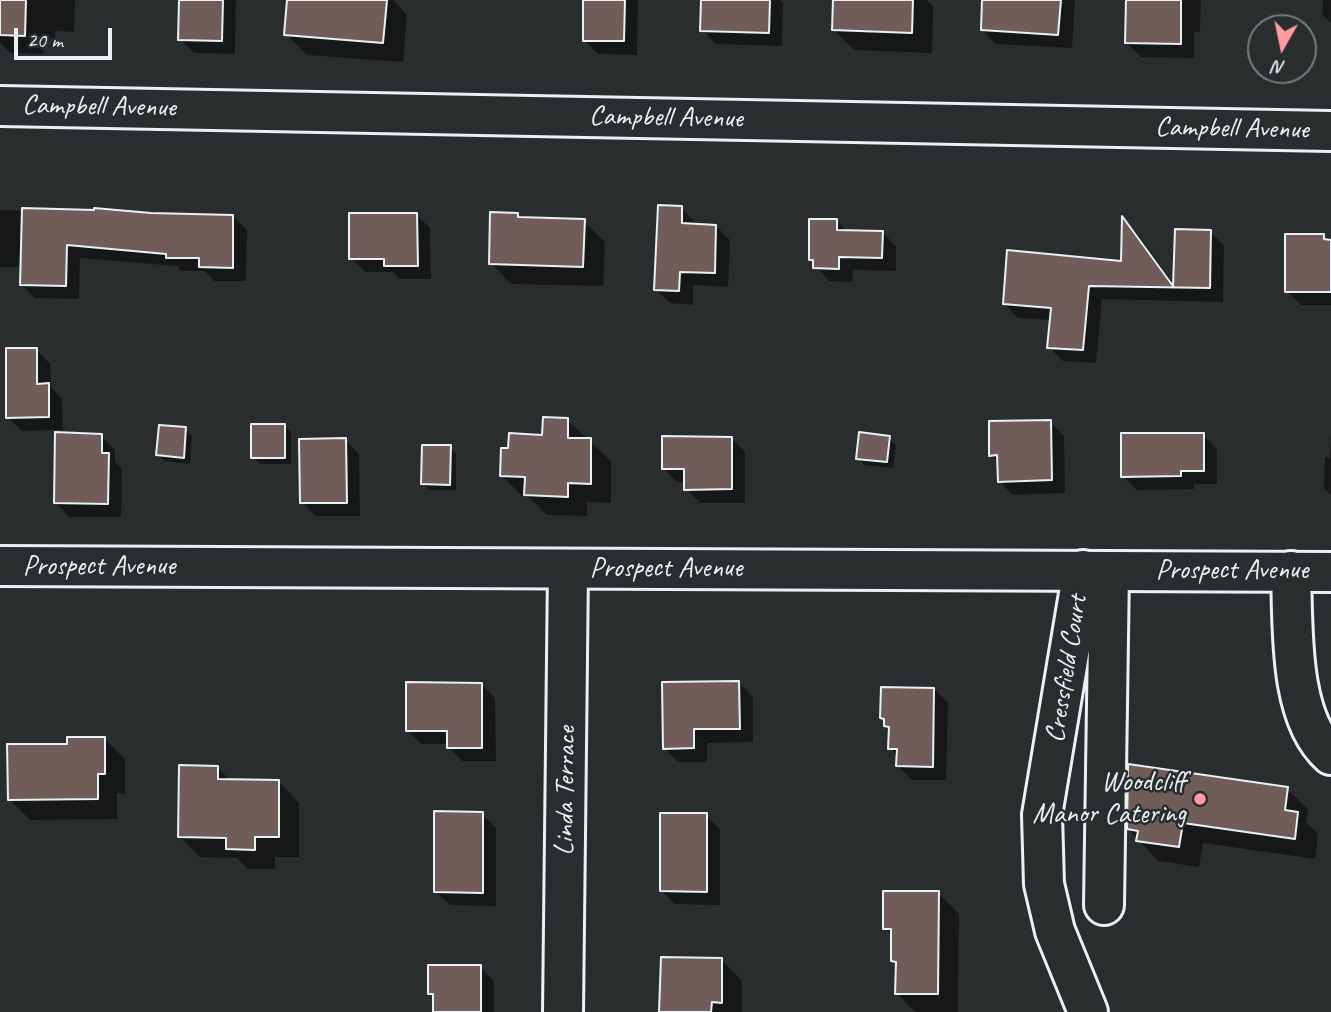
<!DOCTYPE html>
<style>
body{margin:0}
#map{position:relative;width:1331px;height:1012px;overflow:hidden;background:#2a2d2e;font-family:Caveat,sans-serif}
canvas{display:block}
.north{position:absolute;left:1247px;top:14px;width:70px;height:70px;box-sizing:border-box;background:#2a2d2e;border:2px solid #767b7f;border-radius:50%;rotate:189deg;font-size:19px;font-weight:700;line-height:28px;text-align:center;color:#e8f1f8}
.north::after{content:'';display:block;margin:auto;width:24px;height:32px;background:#ff9aa2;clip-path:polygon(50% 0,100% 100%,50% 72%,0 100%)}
.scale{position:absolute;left:14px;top:28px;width:98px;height:32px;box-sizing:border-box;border:4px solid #e8f1f8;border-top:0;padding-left:9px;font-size:21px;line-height:24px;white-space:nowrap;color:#e8f1f8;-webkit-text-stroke:5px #2a2d2e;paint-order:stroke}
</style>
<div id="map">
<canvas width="1331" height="1012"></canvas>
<div class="north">N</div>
<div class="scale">20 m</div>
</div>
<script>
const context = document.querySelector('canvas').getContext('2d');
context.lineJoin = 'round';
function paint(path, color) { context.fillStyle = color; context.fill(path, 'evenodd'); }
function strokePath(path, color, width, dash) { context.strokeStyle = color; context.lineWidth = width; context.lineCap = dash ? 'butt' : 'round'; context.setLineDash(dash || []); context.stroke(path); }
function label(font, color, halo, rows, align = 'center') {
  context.font = font + ' Caveat,sans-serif'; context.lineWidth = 5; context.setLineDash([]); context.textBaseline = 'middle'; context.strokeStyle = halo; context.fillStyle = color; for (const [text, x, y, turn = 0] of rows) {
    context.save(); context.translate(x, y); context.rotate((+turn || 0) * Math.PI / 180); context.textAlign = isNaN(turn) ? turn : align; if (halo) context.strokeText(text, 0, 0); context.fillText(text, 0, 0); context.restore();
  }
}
const shadow = new Path2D(`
 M 0,0 L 75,0 L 74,32 L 55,31 L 55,38 L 44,38 L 43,54 L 10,53 L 0,43 Z
 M 181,0 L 236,0 L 235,54 L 194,53 L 180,39 Z
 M 289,0 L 393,0 L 407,15 L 403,62 L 307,55 L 286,34 Z
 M 585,0 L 638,0 L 637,55 L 598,54 L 584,40 Z
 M 703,0 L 780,0 L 783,3 L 782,46 L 716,44 L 702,30 Z
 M 834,0 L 927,0 L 933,6 L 932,53 L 854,50 L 833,29 Z
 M 984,0 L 1075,0 L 1072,48 L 996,44 L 982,30 Z
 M 1128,0 L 1201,0 L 1200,32 L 1194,32 L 1194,58 L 1141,57 L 1127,43 Z
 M 1323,0 L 1331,0 L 1331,23 L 1322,14 Z
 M 681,208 L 695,222 L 695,225 L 716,226 L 730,240 L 728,287 L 693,285 L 693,305 L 670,303 L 656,290 Z
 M 0,210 L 233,216 L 247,230 L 246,281 L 214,281 L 205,271 L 181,271 L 177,266 L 80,258 L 79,299 L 35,298 L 21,284 L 22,267 L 0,267 Z
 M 417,215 L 430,228 L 431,279 L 400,279 L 393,272 L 365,272 L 351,258 Z
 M 517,215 L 521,219 L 584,221 L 605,242 L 603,286 L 511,284 L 491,263 Z
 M 1124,220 L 1136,232 L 1175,286 L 1210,232 L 1224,245 L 1223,302 L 1102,299 L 1096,363 L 1063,361 L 1049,347 L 1052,320 L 1018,318 L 1004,304 L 1123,263 Z
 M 837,221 L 847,232 L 882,232 L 896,246 L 896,271 L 853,270 L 852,282 L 829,281 L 810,259 Z
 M 1323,236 L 1331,241 L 1331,305 L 1301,305 L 1287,291 Z
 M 37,350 L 50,364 L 51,387 L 62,399 L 63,430 L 22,431 L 8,417 Z
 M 567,420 L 611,461 L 611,503 L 587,502 L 587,516 L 547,515 L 528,496 L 522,496 L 502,476 L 510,450 L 544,436 Z
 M 1050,422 L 1064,436 L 1065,493 L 1013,495 L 999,481 L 999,463 L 991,455 Z
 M 284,425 L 291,432 L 291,464 L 260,464 L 253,457 Z
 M 186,429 L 192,436 L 190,464 L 165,461 L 158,455 Z
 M 1203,435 L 1217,449 L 1217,484 L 1194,484 L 1194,489 L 1137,490 L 1123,476 Z
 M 101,436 L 115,450 L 115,462 L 122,468 L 121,517 L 69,517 L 56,503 Z
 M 1331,436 L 1331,495 L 1324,488 L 1325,457 L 1330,458 Z
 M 731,438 L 745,452 L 745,503 L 700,503 L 686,489 L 686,482 L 677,482 L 663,468 Z
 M 889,438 L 896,445 L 893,468 L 865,465 L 858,458 Z
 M 345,440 L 359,454 L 360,516 L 316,516 L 302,502 Z
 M 450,447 L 456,454 L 456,490 L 429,490 L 423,483 Z
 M 739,683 L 753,697 L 753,742 L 707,743 L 707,762 L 678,762 L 664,748 Z
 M 481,684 L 495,698 L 496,761 L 462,761 L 448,747 L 448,744 L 421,744 L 407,730 Z
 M 934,689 L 948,703 L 946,780 L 912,780 L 898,766 L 898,757 L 890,748 L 890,730 L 882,717 Z
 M 104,738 L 125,759 L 125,794 L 117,793 L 117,819 L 30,820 L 9,799 L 69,746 Z
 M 217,767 L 231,781 L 279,782 L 299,803 L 299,857 L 275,857 L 275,869 L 248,869 L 237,858 L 200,857 L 180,837 Z
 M 1287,789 L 1308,809 L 1306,822 L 1318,834 L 1315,859 L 1203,843 L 1199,867 L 1158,861 L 1129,829 Z
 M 482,814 L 496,828 L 496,906 L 450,905 L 436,892 Z
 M 706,815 L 720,829 L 720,905 L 675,904 L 661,890 Z
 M 938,893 L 959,914 L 958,1012 L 915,1012 L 897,993 L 897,965 L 892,961 L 892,936 L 885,928 Z
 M 722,960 L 742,981 L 742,1012 L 661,1012 Z
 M 480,967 L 494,981 L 494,1012 L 435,1012 L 435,998 L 430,993 Z`);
const building = new Path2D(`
 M 0,0 L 26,0 L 25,36 L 0,35 Z
 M 179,0 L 223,0 L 222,41 L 178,40 Z
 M 287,0 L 387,0 L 383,43 L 284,35 Z
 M 583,0 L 625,0 L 624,41 L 583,41 Z
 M 701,0 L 770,0 L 769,33 L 700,31 Z
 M 833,0 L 913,0 L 912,33 L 832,30 Z
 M 982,0 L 1061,0 L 1058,35 L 981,30 Z
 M 1126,0 L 1181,0 L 1181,44 L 1125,43 Z
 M 658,205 L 682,206 L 682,223 L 716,225 L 715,273 L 680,272 L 679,291 L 654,290 Z
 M 22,208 L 94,210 L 94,208 L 151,213 L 233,215 L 233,268 L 199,267 L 199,258 L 166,258 L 166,254 L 67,245 L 66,286 L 20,285 Z
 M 490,212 L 518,213 L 518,217 L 585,219 L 583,267 L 489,264 Z
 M 349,213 L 417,213 L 418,266 L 384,266 L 384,259 L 349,259 Z
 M 1122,216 L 1173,286 L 1175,229 L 1211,230 L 1210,288 L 1089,286 L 1083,350 L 1047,348 L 1051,308 L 1003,304 L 1007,250 L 1121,261 Z
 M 809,219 L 837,219 L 837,230 L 883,231 L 882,258 L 839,257 L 839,269 L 813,268 L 813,260 L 809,260 Z
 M 1285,234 L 1324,234 L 1324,239 L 1331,240 L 1331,292 L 1285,292 Z
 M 6,348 L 37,348 L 37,384 L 49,383 L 49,417 L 6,418 Z
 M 543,417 L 568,418 L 568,438 L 591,438 L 591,484 L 568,483 L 568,497 L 524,495 L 525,477 L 500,476 L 501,448 L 508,448 L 509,433 L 542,435 Z
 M 1051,420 L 1052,480 L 998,482 L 997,455 L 989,456 L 989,421 Z
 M 251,424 L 285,424 L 285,458 L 251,458 Z
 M 159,425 L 186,427 L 184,458 L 156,455 Z
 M 55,432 L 102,434 L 102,453 L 109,453 L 108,504 L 54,503 Z
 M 859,432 L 890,436 L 887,462 L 856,459 Z
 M 1121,433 L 1204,433 L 1204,471 L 1181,471 L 1181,476 L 1121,477 Z
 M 662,436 L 732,437 L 732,489 L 684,490 L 684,469 L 662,469 Z
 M 346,438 L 347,503 L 300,503 L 299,439 Z
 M 422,445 L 451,445 L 450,485 L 421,484 Z
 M 739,681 L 740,729 L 694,729 L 694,748 L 663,749 L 662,682 Z
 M 406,682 L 482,683 L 482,748 L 447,748 L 447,731 L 406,731 Z
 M 881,687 L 934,688 L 933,767 L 896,766 L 897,749 L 888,749 L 889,727 L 884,726 L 884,719 L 880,718 Z
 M 67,737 L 105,737 L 105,774 L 98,774 L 98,799 L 8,800 L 7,744 L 67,744 Z
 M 1128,764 L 1288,787 L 1285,810 L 1298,812 L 1295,839 L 1183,823 L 1179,847 L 1136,841 L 1138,831 L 1127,829 Z
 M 179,765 L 218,766 L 218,779 L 279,780 L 279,837 L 255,837 L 255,850 L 226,849 L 226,838 L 178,837 Z
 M 434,811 L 483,812 L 483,893 L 434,892 Z
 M 660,813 L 707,813 L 707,892 L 660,891 Z
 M 883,891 L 939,891 L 938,994 L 895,994 L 896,962 L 891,961 L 891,929 L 883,929 Z
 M 661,957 L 722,958 L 722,1003 L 712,1002 L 711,1012 L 659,1012 Z
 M 428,965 L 481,965 L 481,1012 L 433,1012 L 433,994 L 428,994 Z`);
const minor = new Path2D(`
 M 0,106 L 1331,131
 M 1083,570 L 1042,815 L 1044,884 L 1055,931 L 1088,1012
 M 1291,571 C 1293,624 1288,718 1331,755
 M 1104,905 L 1109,571
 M 563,1012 L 568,569`);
const major = new Path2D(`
 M 0,566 L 1331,572`);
const markers = [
 [1200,799,7,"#ff9aa2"]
];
const streetNames = [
 ["Campbell Avenue",99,107,1],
 ["Campbell Avenue",666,118,1],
 ["Campbell Avenue",1232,129,1],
 ["Prospect Avenue",99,567],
 ["Prospect Avenue",666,569],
 ["Prospect Avenue",1232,571],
 ["Cressfield Court",1067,669,-81],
 ["Linda Terrace",566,791,-89]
];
const poiNames = [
 ["Woodcliff",1186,783],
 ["Manor Catering",1186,815]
];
paint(shadow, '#0007');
paint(building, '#705d5a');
strokePath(building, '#e8f1f8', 2);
strokePath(minor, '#e8f1f8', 44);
strokePath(major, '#e8f1f8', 44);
strokePath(minor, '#2a2d2e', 38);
strokePath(major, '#2a2d2e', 38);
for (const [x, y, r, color] of markers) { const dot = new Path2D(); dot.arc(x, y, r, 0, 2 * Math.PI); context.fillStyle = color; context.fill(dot); strokePath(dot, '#2a2d2e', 2.5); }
label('28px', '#e8f1f8', '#2a2d2e', streetNames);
label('28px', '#e8f1f8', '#2a2d2e', poiNames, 'right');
</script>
